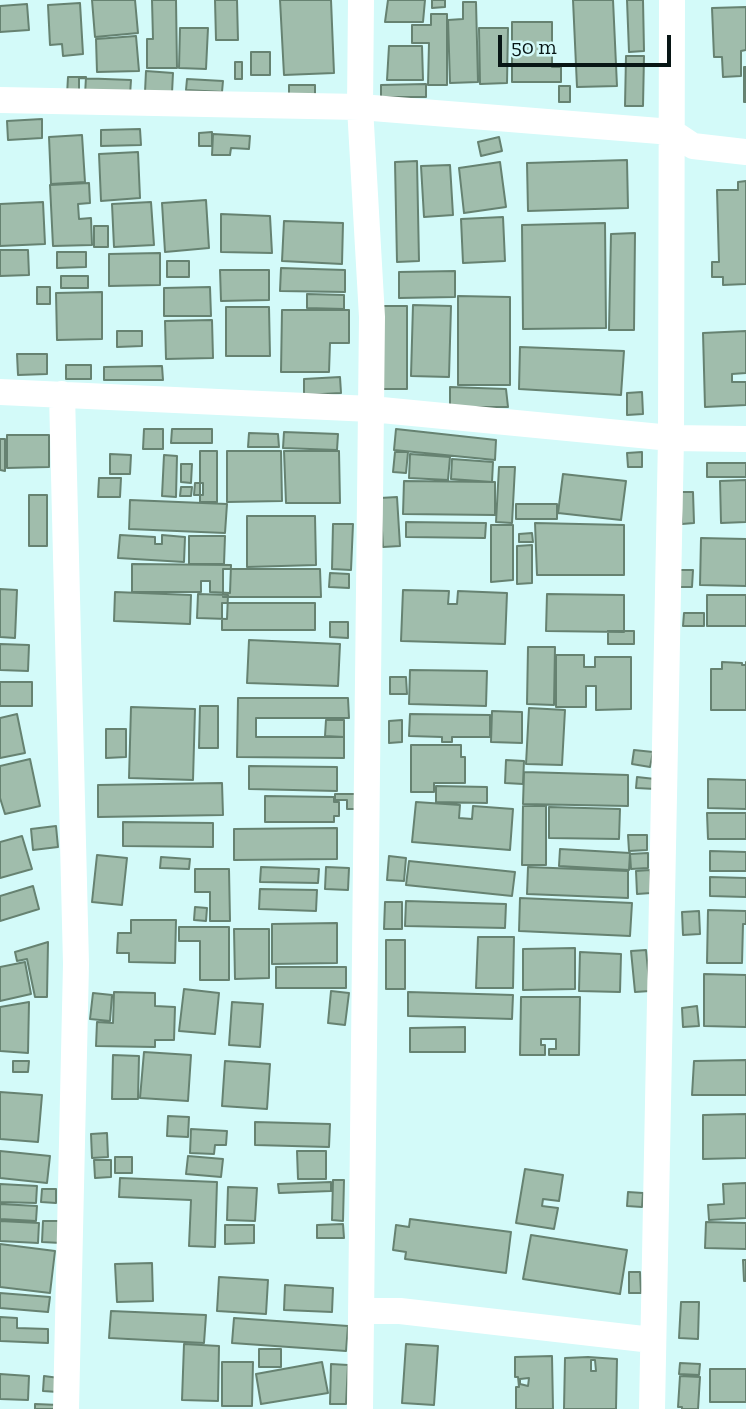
<!DOCTYPE html>
<style>
body{margin:0}
#map{position:relative;width:746px;height:1409px;overflow:hidden;background:#d3faf9;font-family:"Zilla Slab",serif}
canvas{display:block}
.scale{position:absolute;left:498px;top:35px;width:173px;height:32px;box-sizing:border-box;border:4px solid #081615;border-top:0;padding-left:9px;font-size:21px;line-height:24px;white-space:nowrap;color:#081615;-webkit-text-stroke:5px #d3faf9;paint-order:stroke}
</style>
<div id="map">
<canvas width="746" height="1409"></canvas>
<div class="scale">50 m</div>
</div>
<script>
const context = document.querySelector('canvas').getContext('2d');
context.lineJoin = 'round';
function paint(path, color) { context.fillStyle = color; context.fill(path, 'evenodd'); }
function strokePath(path, color, width, dash) { context.strokeStyle = color; context.lineWidth = width; context.lineCap = dash ? 'butt' : 'round'; context.setLineDash(dash || []); context.stroke(path); }
const building = new Path2D(`
 M 92,0 L 135,0 L 138,33 L 95,37 Z
 M 152,0 L 176,0 L 177,68 L 147,68 L 147,39 L 153,39 Z
 M 215,0 L 237,0 L 238,40 L 216,40 Z
 M 280,0 L 331,0 L 334,73 L 284,75 Z
 M 388,0 L 425,0 L 423,22 L 385,22 Z
 M 432,0 L 445,0 L 445,7 L 432,8 Z
 M 573,0 L 613,0 L 617,86 L 577,87 Z
 M 627,0 L 643,0 L 644,51 L 629,52 Z
 M 463,2 L 476,2 L 478,82 L 450,83 L 448,20 L 463,19 Z
 M 80,3 L 83,54 L 63,56 L 62,44 L 50,45 L 48,5 Z
 M 27,4 L 29,30 L 0,32 L 0,6 Z
 M 746,7 L 746,50 L 741,51 L 741,76 L 723,77 L 722,57 L 714,57 L 712,8 Z
 M 431,14 L 447,14 L 447,85 L 428,85 L 429,43 L 412,43 L 412,25 L 431,25 Z
 M 512,22 L 552,22 L 552,67 L 561,67 L 561,82 L 512,82 Z
 M 180,28 L 208,28 L 206,69 L 179,68 Z
 M 479,28 L 508,28 L 507,83 L 480,84 Z
 M 136,36 L 139,71 L 97,72 L 96,39 Z
 M 389,46 L 422,46 L 423,80 L 387,80 Z
 M 251,52 L 270,52 L 270,75 L 251,75 Z
 M 626,56 L 644,56 L 643,106 L 625,106 Z
 M 235,62 L 242,62 L 242,79 L 235,79 Z
 M 744,67 L 746,67 L 746,102 L 744,102 Z
 M 146,71 L 173,73 L 172,93 L 145,92 Z
 M 68,77 L 86,77 L 85,95 L 67,95 Z
 M 79,78 L 131,80 L 130,95 L 79,93 Z
 M 187,79 L 223,81 L 222,92 L 186,90 Z
 M 426,84 L 426,97 L 381,97 L 381,85 Z
 M 289,85 L 315,85 L 315,101 L 289,101 Z
 M 559,86 L 570,86 L 570,102 L 559,102 Z
 M 42,119 L 42,138 L 8,140 L 7,121 Z
 M 140,129 L 141,145 L 101,146 L 101,130 Z
 M 212,132 L 212,146 L 199,146 L 199,133 Z
 M 213,134 L 250,136 L 249,149 L 231,148 L 230,155 L 212,155 Z
 M 82,135 L 85,182 L 51,184 L 49,137 Z
 M 499,137 L 502,151 L 481,156 L 478,142 Z
 M 138,152 L 140,198 L 101,201 L 99,154 Z
 M 627,160 L 628,208 L 528,211 L 527,163 Z
 M 417,161 L 419,261 L 397,262 L 395,162 Z
 M 500,162 L 506,207 L 464,213 L 459,168 Z
 M 450,165 L 453,215 L 424,217 L 421,166 Z
 M 746,181 L 746,284 L 723,285 L 723,277 L 712,277 L 712,262 L 719,262 L 717,190 L 738,190 L 738,182 Z
 M 89,183 L 90,203 L 78,204 L 79,219 L 91,218 L 92,245 L 53,246 L 50,185 Z
 M 206,200 L 209,248 L 165,252 L 162,203 Z
 M 43,202 L 45,244 L 0,246 L 0,204 Z
 M 151,202 L 154,245 L 114,247 L 112,204 Z
 M 221,214 L 270,216 L 272,253 L 221,252 Z
 M 503,217 L 505,261 L 463,263 L 461,219 Z
 M 284,221 L 343,223 L 342,264 L 282,261 Z
 M 605,223 L 606,328 L 523,329 L 522,225 Z
 M 94,226 L 108,226 L 108,247 L 94,247 Z
 M 635,233 L 634,330 L 609,330 L 611,234 Z
 M 0,250 L 28,250 L 29,275 L 0,276 Z
 M 57,252 L 86,252 L 86,267 L 57,268 Z
 M 160,253 L 160,285 L 109,286 L 109,254 Z
 M 167,261 L 189,261 L 189,277 L 167,277 Z
 M 281,268 L 345,270 L 345,292 L 280,291 Z
 M 220,270 L 269,270 L 269,300 L 221,301 Z
 M 455,271 L 455,297 L 399,298 L 399,272 Z
 M 61,276 L 88,276 L 88,288 L 61,288 Z
 M 37,287 L 50,287 L 50,304 L 37,304 Z
 M 210,287 L 211,316 L 164,316 L 164,288 Z
 M 102,292 L 102,339 L 57,340 L 56,293 Z
 M 307,294 L 344,295 L 344,309 L 307,308 Z
 M 458,296 L 510,297 L 510,385 L 458,385 Z
 M 413,305 L 451,306 L 449,377 L 411,376 Z
 M 381,306 L 407,306 L 407,389 L 381,389 Z
 M 226,307 L 269,307 L 270,356 L 226,356 Z
 M 282,310 L 349,310 L 349,343 L 330,343 L 329,372 L 281,372 Z
 M 212,320 L 213,358 L 166,359 L 165,321 Z
 M 117,331 L 142,331 L 142,346 L 117,347 Z
 M 746,331 L 746,373 L 732,374 L 732,382 L 746,382 L 746,405 L 705,407 L 703,333 Z
 M 520,347 L 624,351 L 621,395 L 519,389 Z
 M 17,354 L 47,354 L 47,374 L 18,375 Z
 M 66,365 L 91,365 L 91,379 L 66,379 Z
 M 162,366 L 163,380 L 104,380 L 104,367 Z
 M 340,377 L 341,393 L 304,395 L 304,379 Z
 M 450,387 L 506,389 L 508,407 L 450,407 Z
 M 642,392 L 643,414 L 627,415 L 627,393 Z
 M 144,429 L 163,429 L 163,449 L 143,449 Z
 M 172,429 L 212,429 L 212,443 L 171,443 Z
 M 396,429 L 496,440 L 495,460 L 394,450 Z
 M 284,432 L 338,434 L 337,450 L 283,448 Z
 M 249,433 L 278,434 L 279,447 L 248,447 Z
 M 7,435 L 49,435 L 49,467 L 7,468 Z
 M 0,439 L 5,439 L 5,471 L 0,470 Z
 M 200,451 L 217,451 L 217,502 L 200,502 Z
 M 227,451 L 281,451 L 282,501 L 227,502 Z
 M 284,451 L 339,451 L 340,503 L 286,503 Z
 M 395,452 L 408,452 L 406,473 L 393,472 Z
 M 642,452 L 642,467 L 628,467 L 627,453 Z
 M 110,454 L 131,455 L 130,474 L 110,474 Z
 M 410,454 L 450,457 L 448,480 L 409,478 Z
 M 164,455 L 177,456 L 176,497 L 162,496 Z
 M 452,459 L 493,462 L 492,482 L 451,479 Z
 M 707,463 L 746,463 L 746,477 L 707,477 Z
 M 181,464 L 192,464 L 191,483 L 181,482 Z
 M 499,467 L 515,467 L 512,523 L 496,522 Z
 M 563,474 L 626,481 L 621,520 L 558,513 Z
 M 99,478 L 121,478 L 120,497 L 98,497 Z
 M 746,480 L 746,522 L 721,523 L 720,481 Z
 M 404,481 L 495,482 L 495,515 L 403,514 Z
 M 195,483 L 203,483 L 203,495 L 194,495 Z
 M 181,487 L 192,487 L 191,496 L 180,496 Z
 M 680,492 L 693,492 L 694,523 L 682,524 Z
 M 29,495 L 47,495 L 47,546 L 29,546 Z
 M 397,497 L 400,546 L 383,547 L 380,498 Z
 M 130,500 L 227,504 L 225,533 L 129,529 Z
 M 516,504 L 557,504 L 557,519 L 516,519 Z
 M 247,516 L 315,516 L 316,565 L 247,567 Z
 M 406,522 L 486,523 L 485,538 L 406,537 Z
 M 535,523 L 624,525 L 624,575 L 537,575 Z
 M 333,524 L 353,524 L 351,570 L 332,569 Z
 M 491,525 L 513,525 L 513,580 L 491,582 Z
 M 532,533 L 533,542 L 519,542 L 519,534 Z
 M 120,535 L 155,537 L 155,544 L 162,544 L 162,535 L 185,537 L 184,562 L 118,558 Z
 M 189,536 L 225,536 L 224,564 L 189,564 Z
 M 701,538 L 746,539 L 746,586 L 700,585 Z
 M 532,545 L 532,583 L 517,584 L 517,546 Z
 M 132,564 L 231,565 L 230,593 L 210,592 L 210,581 L 201,581 L 201,592 L 132,592 Z
 M 223,569 L 320,569 L 321,597 L 223,597 Z
 M 674,570 L 693,570 L 692,587 L 674,587 Z
 M 330,573 L 349,574 L 349,588 L 329,587 Z
 M 0,589 L 17,590 L 15,638 L 0,637 Z
 M 403,590 L 449,591 L 448,604 L 457,604 L 458,591 L 507,593 L 505,644 L 401,641 Z
 M 115,592 L 191,595 L 190,624 L 114,621 Z
 M 198,594 L 228,595 L 227,619 L 197,618 Z
 M 547,594 L 624,595 L 624,632 L 546,631 Z
 M 707,595 L 746,595 L 746,626 L 707,626 Z
 M 222,603 L 315,603 L 315,630 L 222,630 Z
 M 684,613 L 704,613 L 704,626 L 683,626 Z
 M 330,622 L 348,622 L 348,638 L 330,637 Z
 M 608,631 L 634,631 L 634,644 L 608,644 Z
 M 249,640 L 340,644 L 338,686 L 247,683 Z
 M 0,644 L 29,645 L 28,671 L 0,670 Z
 M 528,647 L 555,647 L 554,705 L 527,704 Z
 M 556,655 L 584,655 L 584,667 L 595,667 L 595,657 L 631,657 L 631,709 L 596,710 L 596,686 L 586,686 L 586,707 L 556,707 Z
 M 722,662 L 742,663 L 742,665 L 746,665 L 746,662 L 746,710 L 711,710 L 711,669 L 722,669 Z
 M 410,670 L 487,671 L 486,706 L 409,704 Z
 M 390,677 L 406,677 L 407,694 L 390,694 Z
 M 0,682 L 32,682 L 32,706 L 0,706 Z
 M 238,698 L 348,698 L 349,718 L 256,718 L 256,737 L 344,737 L 344,758 L 237,757 Z
 M 200,706 L 218,706 L 218,748 L 199,748 Z
 M 131,707 L 195,709 L 193,780 L 129,778 Z
 M 529,708 L 565,710 L 562,765 L 526,764 Z
 M 492,711 L 522,712 L 522,743 L 491,742 Z
 M 17,714 L 25,753 L 0,758 L 0,718 Z
 M 410,714 L 490,715 L 490,737 L 452,737 L 452,742 L 442,742 L 442,737 L 409,736 Z
 M 326,720 L 344,720 L 344,737 L 325,736 Z
 M 402,720 L 402,742 L 389,743 L 389,721 Z
 M 106,729 L 126,729 L 126,757 L 106,758 Z
 M 411,745 L 461,745 L 461,757 L 465,757 L 465,783 L 434,783 L 434,792 L 411,792 Z
 M 634,750 L 653,752 L 650,767 L 632,764 Z
 M 30,759 L 40,806 L 5,814 L 0,798 L 0,766 Z
 M 506,760 L 524,761 L 523,784 L 505,783 Z
 M 249,766 L 337,767 L 337,791 L 249,789 Z
 M 524,772 L 628,775 L 628,806 L 523,804 Z
 M 637,777 L 655,779 L 655,789 L 636,788 Z
 M 708,779 L 746,780 L 746,809 L 708,808 Z
 M 222,783 L 223,815 L 98,817 L 98,785 Z
 M 436,786 L 487,787 L 487,803 L 436,802 Z
 M 335,794 L 357,794 L 356,809 L 347,809 L 347,800 L 335,800 Z
 M 265,796 L 334,797 L 334,802 L 339,802 L 339,816 L 334,816 L 334,822 L 265,822 Z
 M 416,802 L 460,805 L 459,818 L 472,819 L 473,806 L 513,809 L 510,850 L 412,842 Z
 M 523,806 L 546,806 L 546,865 L 522,865 Z
 M 549,807 L 620,809 L 619,839 L 549,838 Z
 M 707,813 L 746,813 L 746,839 L 708,839 Z
 M 123,822 L 213,823 L 213,847 L 123,846 Z
 M 56,826 L 58,847 L 33,850 L 31,829 Z
 M 337,828 L 337,859 L 234,860 L 234,829 Z
 M 628,835 L 647,835 L 647,850 L 629,851 Z
 M 22,836 L 32,869 L 0,878 L 0,842 Z
 M 560,849 L 630,853 L 629,870 L 559,866 Z
 M 710,851 L 746,852 L 746,871 L 710,871 Z
 M 648,853 L 648,868 L 631,869 L 630,854 Z
 M 97,855 L 127,858 L 122,905 L 92,902 Z
 M 389,856 L 406,858 L 404,881 L 387,880 Z
 M 161,857 L 190,859 L 189,869 L 160,868 Z
 M 409,861 L 515,872 L 512,896 L 406,885 Z
 M 261,867 L 319,869 L 318,883 L 260,882 Z
 M 326,867 L 349,868 L 348,890 L 325,889 Z
 M 528,867 L 628,871 L 628,898 L 527,894 Z
 M 195,869 L 229,869 L 230,921 L 210,921 L 210,892 L 195,892 Z
 M 650,870 L 651,893 L 637,894 L 636,871 Z
 M 710,877 L 746,878 L 746,897 L 710,896 Z
 M 33,886 L 39,909 L 0,921 L 0,896 Z
 M 260,889 L 317,890 L 316,911 L 259,909 Z
 M 520,898 L 632,903 L 630,936 L 519,931 Z
 M 406,901 L 506,904 L 505,928 L 405,926 Z
 M 385,902 L 402,902 L 402,929 L 384,929 Z
 M 195,907 L 207,908 L 206,921 L 194,920 Z
 M 708,910 L 746,911 L 746,924 L 743,924 L 742,963 L 707,963 Z
 M 699,911 L 700,934 L 683,935 L 682,912 Z
 M 131,920 L 176,920 L 175,963 L 129,962 L 129,953 L 117,953 L 118,933 L 131,933 Z
 M 337,923 L 337,963 L 272,964 L 272,924 Z
 M 179,927 L 229,927 L 229,980 L 200,980 L 200,941 L 179,941 Z
 M 234,929 L 269,929 L 269,978 L 235,979 Z
 M 478,937 L 514,937 L 513,988 L 476,988 Z
 M 386,940 L 405,940 L 405,989 L 386,989 Z
 M 48,942 L 47,997 L 35,997 L 27,959 L 17,961 L 15,952 Z
 M 575,948 L 575,989 L 523,990 L 523,949 Z
 M 646,950 L 650,991 L 635,992 L 631,951 Z
 M 580,952 L 621,954 L 620,992 L 579,991 Z
 M 25,962 L 31,994 L 0,1001 L 0,967 Z
 M 276,967 L 346,967 L 346,988 L 276,988 Z
 M 704,974 L 746,975 L 746,1027 L 704,1026 Z
 M 184,989 L 219,993 L 215,1034 L 179,1031 Z
 M 331,991 L 349,993 L 345,1025 L 328,1023 Z
 M 114,992 L 155,993 L 155,1006 L 175,1007 L 174,1040 L 155,1040 L 155,1047 L 96,1046 L 97,1022 L 113,1023 Z
 M 408,992 L 513,995 L 512,1019 L 408,1016 Z
 M 93,993 L 112,995 L 110,1021 L 90,1019 Z
 M 521,997 L 580,997 L 579,1055 L 549,1055 L 549,1049 L 556,1049 L 556,1039 L 541,1039 L 541,1045 L 545,1045 L 545,1055 L 520,1055 Z
 M 29,1002 L 28,1053 L 0,1051 L 0,1007 Z
 M 232,1002 L 263,1004 L 260,1047 L 229,1045 Z
 M 697,1006 L 699,1026 L 683,1027 L 682,1008 Z
 M 465,1027 L 465,1052 L 410,1052 L 410,1028 Z
 M 144,1052 L 191,1055 L 188,1101 L 140,1098 Z
 M 113,1055 L 139,1056 L 138,1099 L 112,1099 Z
 M 746,1060 L 746,1095 L 692,1095 L 694,1061 Z
 M 13,1061 L 29,1061 L 28,1072 L 13,1072 Z
 M 225,1061 L 270,1064 L 267,1109 L 222,1106 Z
 M 0,1092 L 42,1095 L 38,1142 L 0,1139 Z
 M 746,1114 L 746,1158 L 703,1159 L 703,1115 Z
 M 168,1116 L 189,1117 L 188,1137 L 167,1136 Z
 M 255,1122 L 330,1124 L 329,1147 L 255,1145 Z
 M 191,1129 L 227,1131 L 226,1145 L 215,1145 L 214,1154 L 190,1153 Z
 M 107,1133 L 108,1157 L 92,1158 L 91,1134 Z
 M 0,1151 L 50,1156 L 47,1183 L 0,1178 Z
 M 297,1151 L 326,1151 L 326,1179 L 298,1179 Z
 M 188,1156 L 223,1159 L 221,1177 L 186,1174 Z
 M 115,1157 L 132,1157 L 132,1173 L 115,1173 Z
 M 94,1160 L 111,1160 L 111,1177 L 95,1178 Z
 M 525,1169 L 563,1175 L 559,1201 L 543,1199 L 542,1206 L 558,1208 L 554,1229 L 516,1223 Z
 M 120,1178 L 217,1182 L 215,1247 L 189,1246 L 191,1200 L 119,1197 Z
 M 333,1180 L 344,1180 L 343,1221 L 332,1220 Z
 M 331,1182 L 331,1191 L 279,1193 L 278,1184 Z
 M 746,1183 L 746,1218 L 709,1220 L 708,1205 L 724,1204 L 723,1184 Z
 M 0,1184 L 37,1186 L 36,1203 L 0,1202 Z
 M 228,1187 L 257,1188 L 255,1221 L 227,1220 Z
 M 42,1189 L 56,1189 L 56,1203 L 41,1202 Z
 M 628,1192 L 643,1193 L 642,1207 L 627,1206 Z
 M 0,1204 L 37,1206 L 36,1221 L 0,1219 Z
 M 410,1219 L 511,1232 L 506,1273 L 405,1259 L 406,1252 L 393,1250 L 396,1225 L 409,1227 Z
 M 0,1221 L 39,1223 L 38,1243 L 0,1241 Z
 M 43,1221 L 61,1221 L 61,1243 L 42,1242 Z
 M 706,1222 L 746,1223 L 746,1249 L 705,1248 Z
 M 343,1224 L 344,1238 L 317,1238 L 317,1225 Z
 M 225,1225 L 254,1225 L 254,1243 L 225,1244 Z
 M 531,1235 L 627,1250 L 620,1294 L 523,1279 Z
 M 0,1244 L 55,1251 L 50,1293 L 0,1287 Z
 M 743,1260 L 746,1260 L 746,1281 L 744,1281 Z
 M 152,1263 L 153,1301 L 117,1302 L 115,1264 Z
 M 629,1272 L 640,1272 L 641,1293 L 629,1293 Z
 M 219,1277 L 268,1280 L 266,1314 L 217,1311 Z
 M 285,1285 L 333,1288 L 332,1312 L 284,1310 Z
 M 0,1293 L 50,1297 L 48,1312 L 0,1308 Z
 M 681,1302 L 699,1302 L 698,1339 L 679,1338 Z
 M 111,1311 L 206,1315 L 204,1343 L 109,1338 Z
 M 0,1317 L 17,1318 L 17,1328 L 48,1329 L 48,1343 L 0,1341 Z
 M 234,1318 L 348,1326 L 346,1351 L 232,1343 Z
 M 184,1344 L 219,1346 L 218,1401 L 182,1400 Z
 M 406,1344 L 438,1346 L 434,1405 L 402,1403 Z
 M 259,1349 L 281,1349 L 281,1367 L 259,1367 Z
 M 552,1356 L 553,1409 L 516,1409 L 516,1387 L 519,1387 L 518,1377 L 515,1377 L 515,1357 ZM 529,1378 L 528,1386 L 520,1384 L 520,1379 Z
 M 588,1357 L 617,1359 L 616,1409 L 564,1409 L 565,1358 ZM 591,1360 L 595,1360 L 596,1371 L 591,1371 Z
 M 222,1362 L 253,1362 L 252,1406 L 222,1406 Z
 M 322,1362 L 328,1393 L 261,1404 L 256,1374 Z
 M 680,1363 L 700,1364 L 699,1375 L 679,1374 Z
 M 331,1364 L 348,1365 L 346,1404 L 330,1404 Z
 M 710,1369 L 746,1369 L 746,1402 L 710,1402 Z
 M 0,1374 L 29,1376 L 28,1400 L 0,1399 Z
 M 44,1376 L 59,1378 L 58,1392 L 43,1391 Z
 M 680,1376 L 700,1377 L 698,1409 L 682,1409 L 682,1407 L 678,1407 Z
 M 35,1404 L 59,1405 L 59,1409 L 35,1409 Z`);
const minor = new Path2D(`
 M 0,100 L 360,107 L 672,132 L 693,146 L 746,152
 M 0,392 L 371,409 L 671,438 L 746,439
 M 62,394 L 76,964 L 66,1409
 M 362,1311 L 400,1311 L 652,1340
 M 360,1409 L 372,317 L 360,107 L 361,0
 M 652,1409 L 671,438 L 672,0`);
paint(building, '#a0bdac');
strokePath(building, '#668271', 2);
strokePath(minor, '#fff', 26);
</script>
